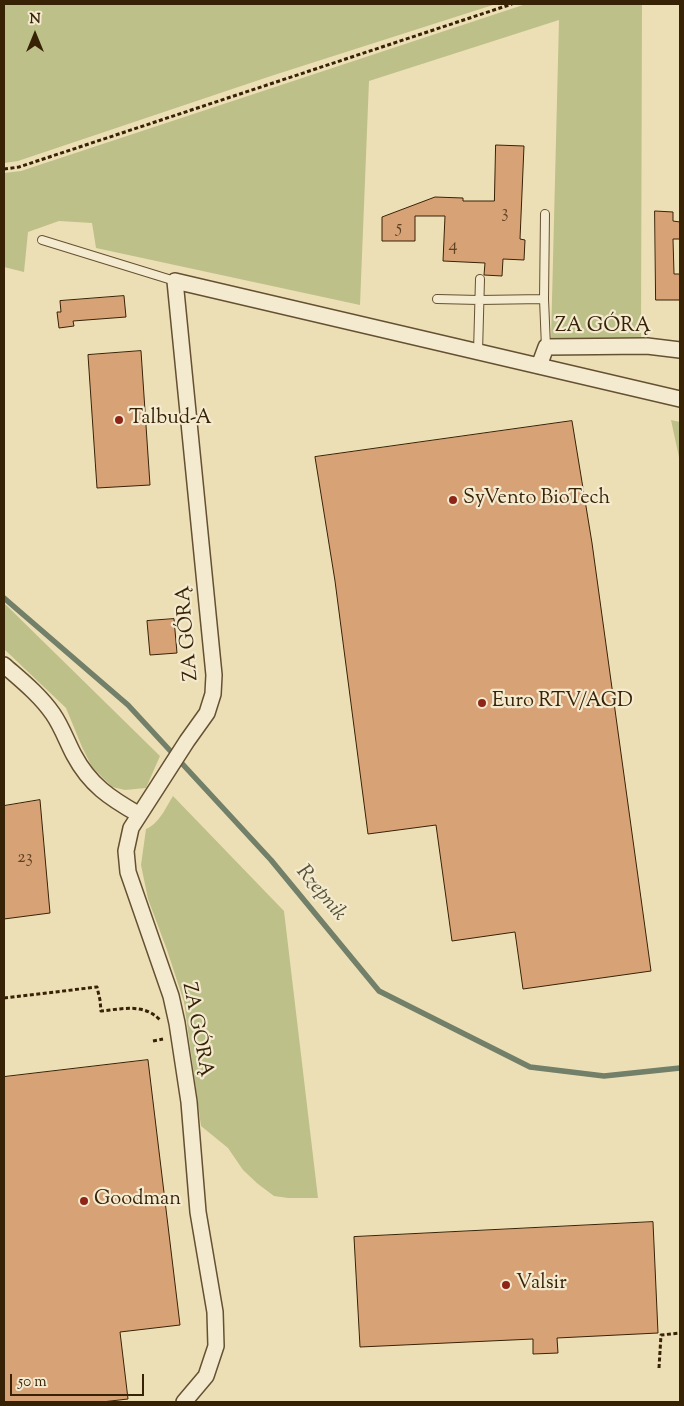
<!DOCTYPE html>
<meta charset="utf-8">
<style>
body{margin:0}
#map{position:relative;width:684px;height:1406px;overflow:hidden;background:#eddfb5;font-family:"Sorts Mill Goudy",serif}
canvas{display:block}
.frame{position:absolute;inset:0;border:5px solid #382206;pointer-events:none}
.north{position:absolute;left:10px;top:10px;width:50px;height:50px;-webkit-text-stroke:4px #f3eacf;paint-order:stroke;rotate:0deg;font-size:14px;font-weight:700;line-height:20px;text-align:center;color:#382206}
.north::after{content:'';display:block;margin:auto;width:18px;height:22px;background:#382206;clip-path:polygon(50% 0,100% 100%,50% 72%,0 100%)}
.scale{position:absolute;left:10px;top:1374px;width:134px;height:22px;box-sizing:border-box;border:2px solid #382206;border-top:0;padding-left:6px;font-size:15px;line-height:18px;white-space:nowrap;color:#382206;-webkit-text-stroke:4px #f3eacf;paint-order:stroke}
</style>
<div id="map">
<canvas width="684" height="1406"></canvas>
<div class="frame"></div>
<div class="north">N</div>
<div class="scale">50 m</div>
</div>
<script>
const context = document.querySelector('canvas').getContext('2d');
context.lineJoin = 'round';
function paint(path, color) { context.fillStyle = color; context.fill(path, 'evenodd'); }
function strokePath(path, color, width, dash) { context.strokeStyle = color; context.lineWidth = width; context.lineCap = dash ? 'butt' : 'round'; context.setLineDash(dash || []); context.stroke(path); }
function label(font, color, halo, rows, align = 'center') {
  context.font = font + ' "Sorts Mill Goudy",serif'; context.lineWidth = 4.5; context.setLineDash([]); context.textBaseline = 'middle'; context.strokeStyle = halo; context.fillStyle = color; for (const [text, x, y, turn = 0] of rows) {
    context.save(); context.translate(x, y); context.rotate((+turn || 0) * Math.PI / 180); context.textAlign = isNaN(turn) ? turn : align; if (halo) context.strokeText(text, 0, 0); context.fillText(text, 0, 0); context.restore();
  }
}
const green = new Path2D(`
 M 4,4 L 496,4 L 271,76 L 18,161 L 4,163 Z
 M 526,4 L 642,4 L 641,338 L 551,339 L 559,20 L 369,81 L 360,305 L 96,248 L 92,223 L 59,221 L 28,232 L 24,272 L 4,267 L 4,173 L 21,171 Z
 M 671,420 L 680,422 L 680,462 Z
 M 4,603 L 160,756 L 146,788 L 125,790 L 112,787 L 92,767 L 82,747 L 66,708 L 4,649 Z
 M 173,796 L 284,911 L 318,1198 L 288,1198 L 274,1196 L 258,1184 L 243,1170 L 228,1148 L 201,1126 L 184,1002 L 167,950 L 148,899 L 141,865 L 146,829 C 159,824 166,807 173,796 Z`);
const stream = new Path2D(`
 M 4,598 L 128,705 L 271,860 L 379,991 L 530,1067 L 604,1076 L 680,1068`);
const building = new Path2D(`
 M 496,145 L 524,146 L 520,239 L 525,240 L 524,260 L 503,259 L 502,276 L 484,275 L 485,263 L 443,261 L 445,216 L 415,216 L 415,241 L 382,241 L 382,217 L 435,197 L 463,198 L 463,201 L 494,201 Z
 M 655,211 L 673,212 L 673,221 L 680,222 L 680,239 L 673,239 L 674,274 L 680,274 L 680,300 L 656,300 Z
 M 124,296 L 126,317 L 73,321 L 74,326 L 59,328 L 57,312 L 61,312 L 60,301 Z
 M 141,351 L 150,485 L 97,488 L 88,355 Z
 M 572,421 L 592,543 L 651,971 L 523,989 L 515,932 L 452,941 L 436,825 L 368,834 L 335,581 L 315,457 Z
 M 174,619 L 177,653 L 150,655 L 147,621 Z
 M 40,800 L 50,913 L 4,919 L 4,806 Z
 M 148,1060 L 180,1325 L 120,1332 L 128,1399 L 102,1402 L 4,1402 L 4,1077 Z
 M 653,1222 L 658,1333 L 557,1338 L 558,1353 L 533,1354 L 533,1339 L 360,1347 L 354,1237 Z`);
const path = new Path2D(`
 M 4,169 L 19,167 L 512,4
 M 4,998 L 97,987 L 100,1000 L 101,1011 C 122,1009 144,1003 160,1020
 M 153,1041 L 163,1039
 M 659,1368 L 661,1335 L 680,1333`);
const service = new Path2D(`
 M 42,240 L 175,281
 M 437,299 L 479,300 L 544,299 L 545,214
 M 544,299 L 546,347
 M 478,352 L 480,279`);
const minor = new Path2D(`
 M 539,366 L 546,347 L 647,346 L 680,350
 M 4,665 C 21,680 40,695 53,714 C 62,727 67,742 74,755 C 90,785 110,798 138,814
 M 184,1402 L 206,1376 L 216,1346 L 215,1312 L 198,1212 L 189,1102 L 177,1023 L 171,996 L 128,872 L 126,851 L 131,828 L 187,741 L 207,713 L 213,694 L 214,675 L 175,281 L 680,399`);
const markers = [
 [119,420,5,"#8f2418"],
 [453,500,5,"#8f2418"],
 [482,703,5,"#8f2418"],
 [84,1201,5,"#8f2418"],
 [506,1285,5,"#8f2418"]
];
const numberNames = [
 ["3",505,214],
 ["5",399,229],
 ["4",453,247],
 ["23",25,859]
];
const streetNames = [
 ["ZA GÓRĄ",603,328],
 ["ZA GÓRĄ",189,633,-95],
 ["ZA GÓRĄ",196,1030,79]
];
const poiNames = [
 ["Talbud-A",129,420],
 ["SyVento BioTech",463,500],
 ["Euro RTV/AGD",492,703],
 ["Goodman",94,1201],
 ["Valsir",516,1285]
];
const waterNames = [
 ["Rzepnik",320,894,50]
];
paint(green, '#bec089');
strokePath(stream, '#727f69', 5.5);
paint(building, '#d8a277');
strokePath(building, '#382206', 1);
strokePath(service, '#655132', 10);
strokePath(minor, '#655132', 18);
strokePath(path, '#382206', 3, [4, 2.5]);
strokePath(service, '#f3eacf', 8);
strokePath(minor, '#f3eacf', 15);
for (const [x, y, r, color] of markers) { const dot = new Path2D(); dot.arc(x, y, r, 0, 2 * Math.PI); context.fillStyle = color; context.fill(dot); strokePath(dot, '#f3eacf', 2); }
label('18px', '#604222', null, numberNames);
label('20px', '#382206', '#f3eacf', streetNames);
label('20px', '#382206', '#f3eacf', poiNames, 'left');
label('italic 21px', '#555038', '#f3eacf', waterNames);
</script>
